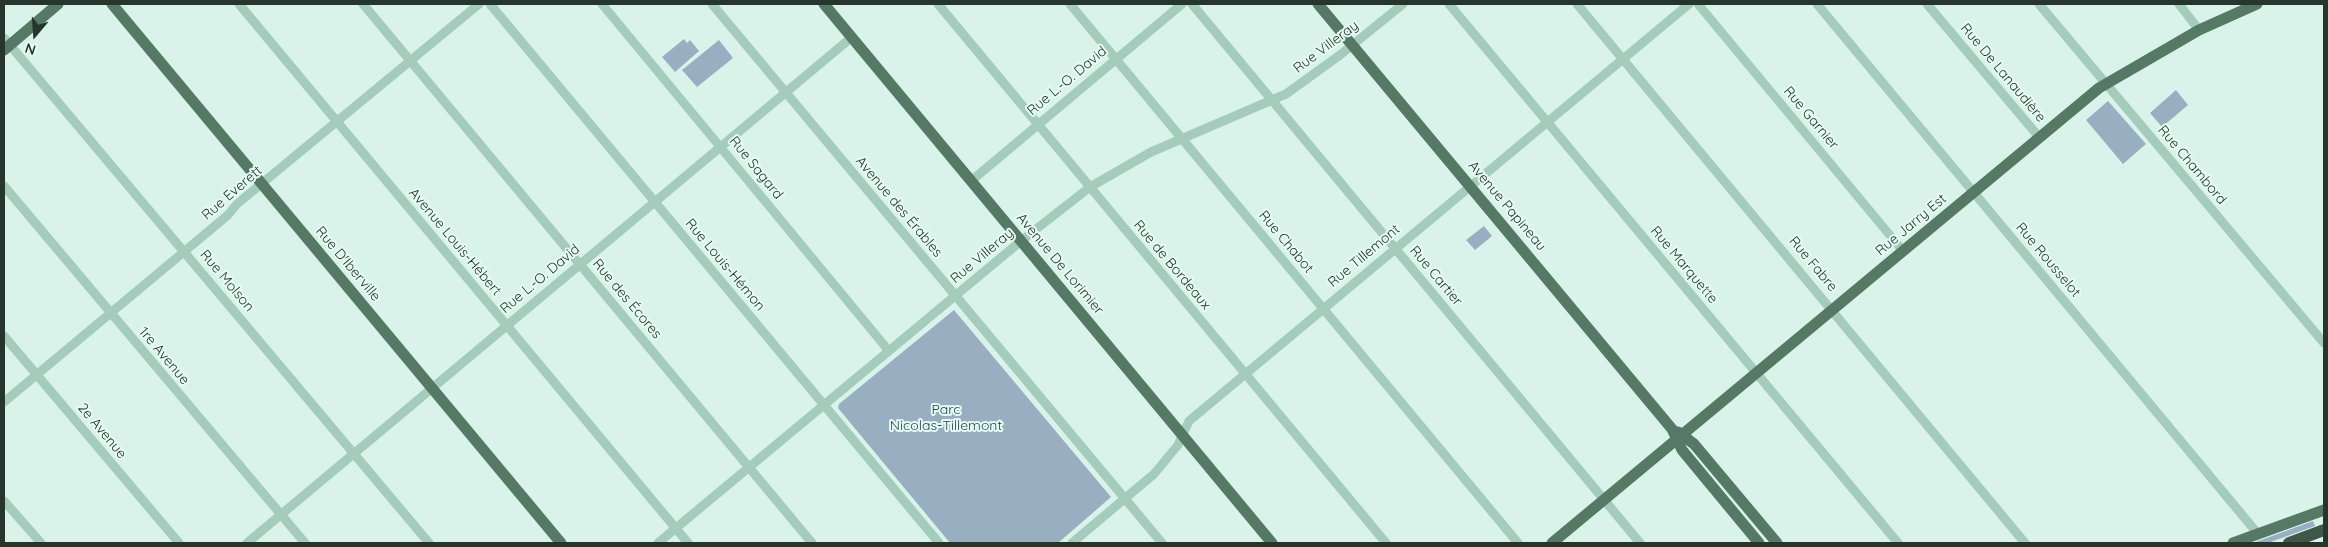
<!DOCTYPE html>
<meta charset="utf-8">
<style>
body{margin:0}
#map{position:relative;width:2328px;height:547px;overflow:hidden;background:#d9f3ea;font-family:Quicksand,sans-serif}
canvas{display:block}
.frame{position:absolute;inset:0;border:5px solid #26362d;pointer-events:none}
.north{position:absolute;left:10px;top:10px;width:50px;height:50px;-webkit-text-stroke:4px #e5faf3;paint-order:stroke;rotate:198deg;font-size:14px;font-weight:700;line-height:20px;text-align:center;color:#26362d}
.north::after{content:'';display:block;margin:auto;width:18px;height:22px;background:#26362d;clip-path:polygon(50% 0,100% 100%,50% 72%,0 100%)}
</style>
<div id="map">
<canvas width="2328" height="547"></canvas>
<div class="frame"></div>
<div class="north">N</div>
</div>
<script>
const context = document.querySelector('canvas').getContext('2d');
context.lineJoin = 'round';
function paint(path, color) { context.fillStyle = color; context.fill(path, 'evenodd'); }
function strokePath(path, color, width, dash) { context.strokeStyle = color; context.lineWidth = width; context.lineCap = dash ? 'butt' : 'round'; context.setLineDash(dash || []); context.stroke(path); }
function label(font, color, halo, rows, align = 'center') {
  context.font = font + ' Quicksand,sans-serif'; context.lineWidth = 4; context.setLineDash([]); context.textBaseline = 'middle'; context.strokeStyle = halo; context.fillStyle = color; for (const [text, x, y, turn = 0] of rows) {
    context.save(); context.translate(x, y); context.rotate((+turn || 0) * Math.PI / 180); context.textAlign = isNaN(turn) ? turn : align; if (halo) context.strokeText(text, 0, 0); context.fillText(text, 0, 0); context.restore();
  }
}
const green = new Path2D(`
 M 684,39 L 687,43 L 690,40 L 699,51 L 675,72 L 662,57 Z
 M 719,40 L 733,58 L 697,87 L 682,70 Z
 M 2176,90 L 2188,105 L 2162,127 L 2150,113 Z
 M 2108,101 L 2146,144 L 2123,164 L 2086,120 Z
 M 1484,226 L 1492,236 L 1475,250 L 1466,240 Z
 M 954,310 L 1111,497 L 1058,543 L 950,543 L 838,408 L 839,404 Z
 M 2313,521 L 2315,526 L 2268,543 L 2253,543 Z`);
const minor = new Path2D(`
 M 239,4 L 688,543
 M 363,4 L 812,543
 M 490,4 L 939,543
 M 602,4 L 889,351
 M 712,4 L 1162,543
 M 938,4 L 1386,543
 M 1070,4 L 1518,543
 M 1192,4 L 1640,543
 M 1449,4 L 1898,543
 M 1577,4 L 2025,543
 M 1698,4 L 1903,251
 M 1817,4 L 2258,534
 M 1927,4 L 2039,137
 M 2039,4 L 2324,343
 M 2179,4 L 2199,30
 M 4,38 L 429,543
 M 971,181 L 1182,4
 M 4,186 L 305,543
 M 4,336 L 179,543
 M 4,402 L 228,215 L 237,204 L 479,4
 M 4,501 L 41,543
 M 247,543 L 852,37
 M 658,543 L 1021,241 L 1090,187 L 1151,152 L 1286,94 L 1340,55 L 1403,4
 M 1072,543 L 1154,474 L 1178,445 L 1189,421 L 1689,4`);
const major = new Path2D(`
 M 112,4 L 561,543
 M 824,4 L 1272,543
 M 1318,4 L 1672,429 L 1682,450 L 1759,543
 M 4,50 L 58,4
 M 1678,432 L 1694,444 L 1777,543
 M 1552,543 L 2099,88 L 2199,30 L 2257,4
 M 2233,543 L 2324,510`);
const highway = new Path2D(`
 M 2289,543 L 2324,530`);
const streetNames = [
 ["Rue Villeray",1326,47,-37],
 ["Rue De Lanaudière",2003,73,50],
 ["Rue L.-O. David",1067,81,-40],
 ["Rue Garnier",1811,118,50],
 ["Rue Chambord",2192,165,50],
 ["Rue Sagard",756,168,51],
 ["Rue Everett",232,193,-41],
 ["Avenue Papineau",1507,206,50],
 ["Avenue des Érables",899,207,50],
 ["Rue Jarry Est",1911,225,-40],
 ["Avenue Louis-Hébert",455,242,50],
 ["Rue Chabot",1286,242,50],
 ["Rue Villeray",982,256,-40],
 ["Rue Tillemont",1364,256,-40],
 ["Rue Rousselot",2048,260,50],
 ["Rue D'Iberville",348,264,50],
 ["Avenue De Lorimier",1060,264,50],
 ["Rue Fabre",1813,264,50],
 ["Rue Louis-Hémon",725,265,50],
 ["Rue de Bordeaux",1172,265,50],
 ["Rue Marquette",1684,265,50],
 ["Rue Cartier",1436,276,50],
 ["Rue L.-O. David",540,279,-40],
 ["Rue Molson",227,281,50],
 ["Rue des Écores",627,299,50],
 ["1re Avenue",164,356,50],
 ["2e Avenue",102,431,50]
];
const parkNames = [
 ["Parc",946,410],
 ["Nicolas-Tillemont",946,426]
];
paint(green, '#98afc2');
strokePath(minor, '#a4cbbb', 9);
strokePath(major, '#567966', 11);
strokePath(highway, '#3d5849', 12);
label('14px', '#26362d', '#e5faf3', streetNames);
label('14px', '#293f56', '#e5faf3', parkNames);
</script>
